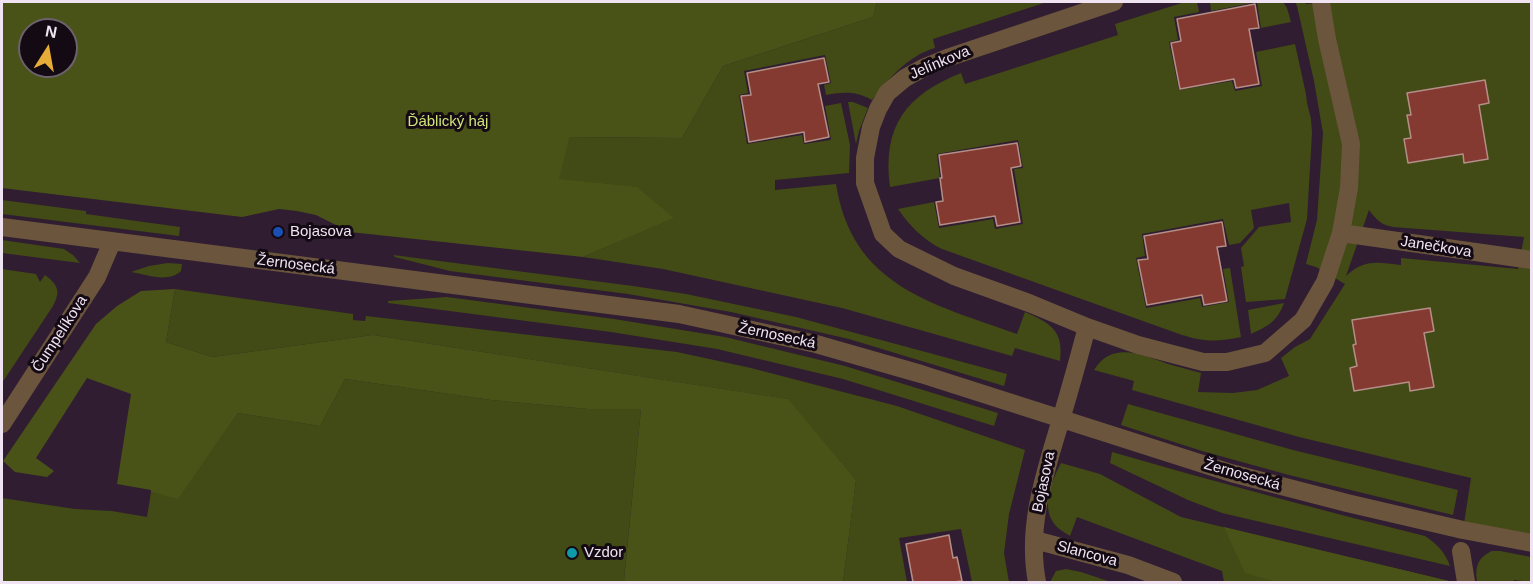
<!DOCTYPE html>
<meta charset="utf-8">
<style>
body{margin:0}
#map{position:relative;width:1533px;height:584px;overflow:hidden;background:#301d31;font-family:Helvetica,sans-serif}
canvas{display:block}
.frame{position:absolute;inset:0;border:3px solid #f1e4f2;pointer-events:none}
.north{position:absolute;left:18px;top:18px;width:60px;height:60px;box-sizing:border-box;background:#130a14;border:2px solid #6c616d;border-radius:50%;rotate:11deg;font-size:16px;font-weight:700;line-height:24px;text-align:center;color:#f1e4f2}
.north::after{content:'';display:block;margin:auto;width:21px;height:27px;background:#e7ac37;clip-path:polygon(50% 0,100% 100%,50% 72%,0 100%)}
</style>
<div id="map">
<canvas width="1533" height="584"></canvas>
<div class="frame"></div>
<div class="north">N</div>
</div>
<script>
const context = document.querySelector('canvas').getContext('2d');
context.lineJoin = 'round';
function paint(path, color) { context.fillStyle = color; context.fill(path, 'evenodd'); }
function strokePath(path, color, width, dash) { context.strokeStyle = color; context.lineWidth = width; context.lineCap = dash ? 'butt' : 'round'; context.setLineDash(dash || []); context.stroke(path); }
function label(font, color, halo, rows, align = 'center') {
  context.font = font + ' Helvetica,sans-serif'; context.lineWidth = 6; context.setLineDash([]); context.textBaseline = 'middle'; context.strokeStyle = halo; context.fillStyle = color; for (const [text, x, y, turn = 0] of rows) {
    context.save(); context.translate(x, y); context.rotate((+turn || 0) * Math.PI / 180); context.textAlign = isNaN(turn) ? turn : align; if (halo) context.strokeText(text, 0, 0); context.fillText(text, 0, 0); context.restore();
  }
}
const green = new Path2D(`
 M 877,2 L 1047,2 L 933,39 L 935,48 C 909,55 888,79 872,100 C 855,91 844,92 826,95 L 824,85 L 831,83 L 825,55 L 744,71 L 748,93 L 739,95 L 747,144 L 802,135 L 804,144 L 830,140 L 831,139 L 825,106 L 841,103 L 850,145 L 849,173 L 775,180 L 775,190 L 836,184 C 852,287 934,304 1017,334 L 1025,312 C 1050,323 1064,330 1060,361 L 1015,348 L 1012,356 L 842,308 L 663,269 L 583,257 L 673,218 L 558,179 L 570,137 L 682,138 L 723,66 L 873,17 Z
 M 1185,2 L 1197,2 L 1199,12 L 1174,17 L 1178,40 L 1169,42 L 1179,90 L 1232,81 L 1235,91 L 1262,86 L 1256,52 L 1295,44 L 1306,94 L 1307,103 L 1311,119 L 1312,133 L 1307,219 L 1285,299 L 1246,302 L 1241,267 L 1244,266 L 1241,248 L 1259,227 L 1291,222 L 1289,203 L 1251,210 L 1254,228 L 1240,243 L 1229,245 L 1223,219 L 1142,234 L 1145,256 L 1136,258 L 1146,308 L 1200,298 L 1202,307 L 1229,302 L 1223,269 L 1230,268 L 1241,337 C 1218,342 1205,342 1182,335 L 942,249 C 923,240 910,226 898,209 L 934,202 L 939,228 L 993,219 L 995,229 L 1023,224 L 1014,169 L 1023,168 L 1018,140 L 937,154 L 940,178 L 890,187 C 882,126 906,95 961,73 L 965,84 L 1118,35 L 1115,24 Z
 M 1210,2 L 1283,2 L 1287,8 L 1291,22 L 1261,28 L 1257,2 L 1211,11 Z
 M 1295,2 L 1305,2 L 1306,4 L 1332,2 L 1531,2 L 1531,543 L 1463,530 L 1471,478 L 1299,437 L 1132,390 L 1134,381 L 1094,370 C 1112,340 1143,355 1168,364 C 1179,367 1190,370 1201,373 L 1198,392 L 1233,393 L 1257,390 L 1289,376 L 1281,358 L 1295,347 L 1310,339 L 1345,284 L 1316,267 L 1306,264 L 1317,220 L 1323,133 L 1314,81 L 1297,6 ZM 1485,80 L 1489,103 L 1479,105 L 1488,159 L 1465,163 L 1463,154 L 1409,163 L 1405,140 L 1411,138 L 1411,115 L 1407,93 ZM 1369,210 C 1376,220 1382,225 1393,227 L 1524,237 L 1518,269 L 1401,258 L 1401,265 C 1377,262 1364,259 1346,276 ZM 1430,308 L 1434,331 L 1424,333 L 1434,387 L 1411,391 L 1409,382 L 1354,391 L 1350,368 L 1357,366 L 1353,345 L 1356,344 L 1352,320 Z
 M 848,102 L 853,102 L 868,108 L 859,131 L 856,144 Z
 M 2,200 L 86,211 L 86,214 L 180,227 L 179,236 L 2,214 Z
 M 2,240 L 64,249 L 73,255 L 80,263 L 2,253 Z
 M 393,255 L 633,286 L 686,294 L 796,317 L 1007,374 L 1004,386 L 849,339 L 731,312 L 628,294 L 450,271 L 395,257 Z
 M 168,263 L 182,264 L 181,271 C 168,283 148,275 131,272 L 149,266 Z
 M 2,269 L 36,274 L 40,282 L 45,275 C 58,285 61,291 53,306 L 2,383 Z
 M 175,289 L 353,314 L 353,320 L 365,321 L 366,316 L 677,352 L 751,368 L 897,406 L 1025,450 L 1009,514 L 1004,553 L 1009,582 L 972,582 L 961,529 L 899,538 L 907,582 L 843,582 L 856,480 L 787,399 L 373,335 L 212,357 L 166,342 Z
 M 447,297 L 614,319 L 725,337 L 845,366 L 998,413 L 994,426 L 843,379 L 717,349 L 611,332 L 388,303 L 388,301 Z
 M 1284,303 C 1277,322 1268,326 1251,334 L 1248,310 Z
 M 345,379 L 491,400 L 588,409 L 641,409 L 624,579 L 635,582 L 2,582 L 2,498 L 75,509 L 112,511 L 147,517 L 151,492 L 178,498 L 238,413 L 320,426 Z
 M 1128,404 L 1293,450 L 1458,490 L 1453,515 L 1289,475 L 1202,451 L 1121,425 Z
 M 1112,452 C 1216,482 1320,510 1425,536 C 1438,545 1445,552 1450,566 L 1222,513 L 1188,500 L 1110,463 Z
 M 1061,463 L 1100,474 L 1181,517 L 1453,582 L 1224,582 L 1222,571 L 1077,517 L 1070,536 C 1067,534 1062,531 1058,528 C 1039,510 1051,482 1061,463 Z
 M 1492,551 L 1500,551 L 1531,557 L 1531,582 L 1514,580 L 1513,582 L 1477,582 C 1475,567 1477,558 1492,551 Z
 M 1066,569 L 1081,572 L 1111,582 L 1050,582 L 1056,571 Z`);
const forest = new Path2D(`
 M 2,2 L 877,2 L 873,17 L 723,66 L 682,138 L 570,137 L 559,179 L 637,187 L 674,218 L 583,257 L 350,232 L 316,215 L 297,211 L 279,209 L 242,217 L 2,188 ZM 30,30 L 66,30 L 66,66 L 30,66 Z
 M 175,289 L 166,342 L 212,357 L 373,335 L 788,399 L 856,480 L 843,582 L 635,582 L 624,580 L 641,409 L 588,409 L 491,400 L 345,379 L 320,426 L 238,413 L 178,499 L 151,492 L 151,490 L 117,484 L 131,394 L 87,378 L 36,458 L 54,471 L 47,477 L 15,472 L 3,461 L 96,324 L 117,306 L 141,291 Z
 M 1224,527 L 1453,582 L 1277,582 L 1245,573 Z`);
const building = new Path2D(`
 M 1255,4 L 1259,28 L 1249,29 L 1259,84 L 1236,88 L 1234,79 L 1180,89 L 1171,43 L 1181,41 L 1177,19 Z
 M 824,58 L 829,82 L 818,84 L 829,137 L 805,142 L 804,132 L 749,142 L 741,96 L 751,95 L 747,73 Z
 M 1485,80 L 1489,103 L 1479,105 L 1488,159 L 1464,163 L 1463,154 L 1408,163 L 1404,139 L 1411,138 L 1407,115 L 1411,115 L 1407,93 Z
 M 1017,143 L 1021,166 L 1011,168 L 1020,222 L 997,226 L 995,216 L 940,225 L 936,202 L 943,201 L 940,178 L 942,178 L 939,155 Z
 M 1222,222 L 1226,246 L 1217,247 L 1227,301 L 1204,305 L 1202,295 L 1147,305 L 1138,260 L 1148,259 L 1144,236 Z
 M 1430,308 L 1434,331 L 1424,333 L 1434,387 L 1410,391 L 1409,382 L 1354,391 L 1350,368 L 1357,366 L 1353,345 L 1356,344 L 1352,320 Z
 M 949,535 L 953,558 L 957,557 L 962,581 L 953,582 L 913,582 L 906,544 Z`);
const minor = new Path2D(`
 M 1114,2 L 947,58 L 925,67 L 905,78 L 887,93 L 878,109 L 871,127 L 865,158 L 865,183 L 883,234 L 899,249 L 954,276 L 1029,303 L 1087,327 L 1138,345 L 1203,362 L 1227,362 L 1265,353 L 1303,320 L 1325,282 L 1341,233 L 1349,188 L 1351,144 L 1327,39 L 1321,2
 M 2,227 L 679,314 L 816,344 L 921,374 L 1231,473 L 1347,503 L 1463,530 L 1532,543
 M 1341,233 L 1532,260
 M 2,424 L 97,277 L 112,242
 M 1035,540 L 1128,565 L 1173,582
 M 1461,551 L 1466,582
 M 1037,582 C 1026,525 1046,470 1062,416 C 1071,386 1079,357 1087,327`);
const markers = [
 [278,232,6,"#1a4fb4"],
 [572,553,6,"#0f9aa8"]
];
const streetNames = [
 ["Jelínkova",940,63,-23],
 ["Janečkova",1436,247,9],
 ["Žernosecká",296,265,7],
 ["Čumpelíkova",60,334,-57],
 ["Žernosecká",777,336,12],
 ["Žernosecká",1242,475,16],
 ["Bojasova",1044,482,-78],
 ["Slancova",1087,554,15]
];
const parkNames = [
 ["Ďáblický háj",448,122]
];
const poiNames = [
 ["Bojasova",290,232],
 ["Vzdor",584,553]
];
paint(green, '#424a15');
paint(forest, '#4a5317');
paint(building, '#843a31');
strokePath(building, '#b48f88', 1.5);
strokePath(minor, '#6b553d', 18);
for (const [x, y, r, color] of markers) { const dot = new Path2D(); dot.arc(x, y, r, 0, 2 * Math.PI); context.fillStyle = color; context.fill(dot); strokePath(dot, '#130a14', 2); }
label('15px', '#f1e4f2', '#130a14', streetNames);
label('15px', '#d0e378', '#130a14', parkNames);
label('15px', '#f1e4f2', '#130a14', poiNames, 'left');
</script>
